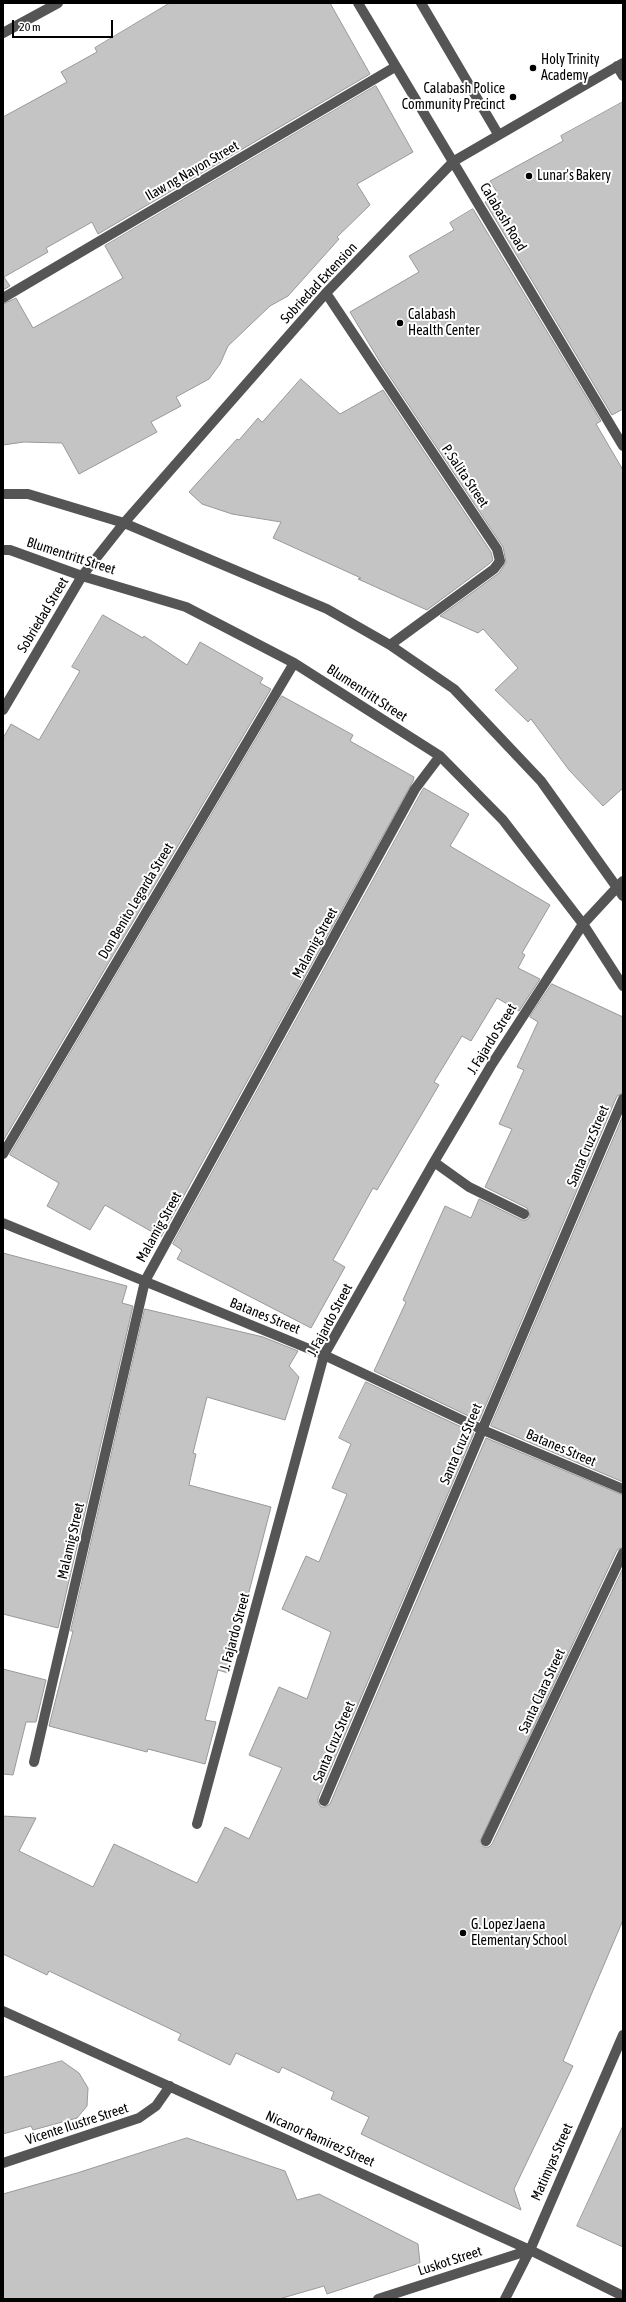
<!DOCTYPE html>
<style>
body{margin:0}
#map{position:relative;width:626px;height:2302px;overflow:hidden;background:#fff;font-family:"Asap Condensed",sans-serif}
canvas{display:block}
.frame{position:absolute;inset:0;border:4px solid #000;pointer-events:none}
.scale{position:absolute;left:12px;top:20px;width:101px;height:18px;box-sizing:border-box;border:2px solid #000;border-top:0;padding-left:5px;font-size:12px;line-height:14px;white-space:nowrap;color:#000;-webkit-text-stroke:3px #fff;paint-order:stroke}
</style>
<div id="map">
<canvas width="626" height="2302"></canvas>
<div class="frame"></div>
<div class="scale">20 m</div>
</div>
<script>
const context = document.querySelector('canvas').getContext('2d');
context.lineJoin = 'round';
function paint(path, color) { context.fillStyle = color; context.fill(path, 'evenodd'); }
function strokePath(path, color, width, dash) { context.strokeStyle = color; context.lineWidth = width; context.lineCap = dash ? 'butt' : 'round'; context.setLineDash(dash || []); context.stroke(path); }
function label(font, color, halo, rows, align = 'center') {
  context.font = font + ' "Asap Condensed",sans-serif'; context.lineWidth = 4; context.setLineDash([]); context.textBaseline = 'middle'; context.strokeStyle = halo; context.fillStyle = color; for (const [text, x, y, turn = 0] of rows) {
    context.save(); context.translate(x, y); context.rotate((+turn || 0) * Math.PI / 180); context.textAlign = isNaN(turn) ? turn : align; if (halo) context.strokeText(text, 0, 0); context.fillText(text, 0, 0); context.restore();
  }
}
const building = new Path2D(`
 M 170,3 L 330,3 L 370,74 L 98,234 L 92,222 L 46,248 L 48,252 L 4,277 L 10,286 L 3,290 L 3,117 L 67,82 L 61,72 L 97,52 L 95,48 Z
 M 376,86 L 413,152 L 357,184 L 370,205 L 337,237 L 339,239 L 288,296 L 270,306 L 228,346 L 220,364 L 209,379 L 176,397 L 181,406 L 151,422 L 157,432 L 79,474 L 62,443 L 24,442 L 3,445 L 3,304 L 16,298 L 33,328 L 123,278 L 105,246 Z
 M 623,102 L 623,409 L 612,415 L 485,202 L 498,194 L 490,181 L 563,141 L 561,136 Z
 M 473,209 L 601,421 L 596,424 L 623,470 L 623,788 L 603,806 L 569,770 L 531,719 L 528,722 L 495,690 L 518,668 L 483,629 L 478,633 L 440,616 L 499,573 L 506,562 L 503,547 L 380,362 L 350,312 L 419,272 L 409,256 L 454,230 L 450,223 Z
 M 301,379 L 340,414 L 383,390 L 491,552 L 493,560 L 489,564 L 427,610 L 358,579 L 361,578 L 273,538 L 281,522 L 232,514 L 202,504 L 189,492 L 237,439 L 239,440 L 258,418 L 262,422 Z
 M 103,615 L 143,638 L 144,636 L 187,665 L 200,642 L 263,678 L 260,683 L 271,689 L 3,1141 L 3,738 L 11,724 L 39,740 L 80,671 L 72,667 Z
 M 282,696 L 353,735 L 350,741 L 414,777 L 413,781 L 161,1237 L 105,1205 L 90,1230 L 47,1206 L 59,1183 L 10,1155 Z
 M 424,788 L 469,814 L 450,846 L 550,905 L 522,953 L 525,955 L 518,968 L 540,979 L 519,1011 L 497,998 L 471,1041 L 462,1036 L 434,1082 L 439,1085 L 377,1190 L 373,1188 L 333,1260 L 345,1267 L 311,1328 L 177,1259 L 182,1250 L 173,1244 Z
 M 552,984 L 623,1017 L 623,1093 L 617,1096 L 479,1421 L 374,1371 L 406,1302 L 403,1300 L 445,1206 L 471,1218 L 479,1199 L 522,1220 L 527,1220 L 530,1216 L 527,1208 L 485,1187 L 512,1129 L 499,1124 L 524,1070 L 517,1067 L 538,1022 L 530,1017 Z
 M 623,1116 L 623,1482 L 491,1426 Z
 M 3,1253 L 127,1286 L 122,1303 L 133,1306 L 58,1628 L 3,1614 Z
 M 145,1309 L 263,1337 L 298,1351 L 289,1366 L 299,1377 L 285,1420 L 207,1397 L 193,1453 L 196,1454 L 189,1485 L 271,1507 L 228,1673 L 218,1670 L 205,1720 L 216,1722 L 205,1764 L 148,1749 L 147,1752 L 49,1726 L 73,1631 L 71,1631 Z
 M 366,1382 L 474,1433 L 318,1798 L 318,1802 L 321,1807 L 325,1807 L 330,1804 L 486,1438 L 623,1495 L 623,1547 L 617,1550 L 480,1841 L 484,1847 L 489,1847 L 492,1844 L 623,1568 L 623,1920 L 563,2061 L 573,2066 L 514,2189 L 521,2210 L 361,2134 L 369,2117 L 331,2099 L 334,2092 L 282,2067 L 279,2073 L 236,2053 L 230,2065 L 178,2040 L 181,2034 L 49,1971 L 47,1975 L 3,1954 L 3,1816 L 36,1818 L 19,1851 L 93,1887 L 114,1844 L 197,1883 L 225,1827 L 249,1839 L 282,1768 L 249,1755 L 279,1687 L 307,1699 L 331,1632 L 282,1609 L 306,1556 L 319,1562 L 347,1494 L 332,1488 L 351,1444 L 339,1438 Z
 M 3,1669 L 46,1680 L 36,1722 L 26,1722 L 13,1775 L 3,1774 Z
 M 62,2061 L 79,2073 L 88,2088 L 87,2106 L 77,2118 L 33,2130 L 31,2126 L 3,2134 L 3,2078 Z
 M 623,2126 L 623,2247 L 577,2226 Z
 M 187,2138 L 285,2171 L 297,2200 L 319,2194 L 418,2244 L 420,2263 L 327,2294 L 324,2286 L 279,2299 L 3,2299 L 3,2194 L 77,2173 Z`);
const minor = new Path2D(`
 M 358,3 L 623,446
 M 421,3 L 498,134
 M 3,33 L 58,3
 M 617,66 L 623,76
 M 326,293 L 497,549 L 500,561 L 494,569 L 390,645
 M 3,298 L 395,67
 M 3,494 L 28,494 L 124,523 L 327,609 L 390,645 L 454,689 L 541,781 L 623,896
 M 3,550 L 10,550 L 82,576 L 186,607 L 294,663 L 440,756 L 503,820 L 583,924 L 623,986
 M 3,710 L 82,576 L 124,523 L 326,293 L 454,161 L 623,63
 M 3,1154 L 294,663
 M 434,1162 L 469,1187 L 524,1214
 M 3,1223 L 324,1355 L 483,1430 L 623,1489
 M 34,1762 L 145,1281 L 415,789 L 440,756
 M 324,1801 L 623,1099
 M 197,1824 L 324,1355 L 434,1162 L 492,1064 L 583,924 L 623,881
 M 486,1841 L 623,1553
 M 3,2011 L 530,2250 L 623,2296
 M 3,2163 L 139,2118 L 156,2106 L 170,2086
 M 378,2299 L 530,2250
 M 505,2299 L 530,2250 L 623,2035`);
const markers = [
 [533,68,4,"#000"],
 [513,97,4,"#000"],
 [529,176,4,"#000"],
 [400,323,4,"#000"],
 [463,1933,4,"#000"]
];
const poiNames = [
 ["Holy Trinity",541,60],
 ["Academy",541,76],
 ["Calabash Police",505,89,"right"],
 ["Community Precinct",505,105,"right"],
 ["Lunar's Bakery",537,176],
 ["Calabash",408,315],
 ["Health Center",408,331],
 ["G. Lopez Jaena",471,1925],
 ["Elementary School",471,1941]
];
const streetNames = [
 ["Ilaw ng Nayon Street",192,171,-30],
 ["Calabash Road",503,217,59],
 ["Sobriedad Extension",319,283,-47],
 ["P. Salita Street",465,476,56],
 ["Blumentritt Street",71,556,18],
 ["Sobriedad Street",43,615,-59],
 ["Blumentritt Street",367,693,33],
 ["Don Benito Legarda Street",136,901,-59],
 ["Malamig Street",315,943,-61],
 ["J. Fajardo Street",492,1039,-58],
 ["Santa Cruz Street",588,1146,-67],
 ["Malamig Street",159,1227,-61],
 ["Batanes Street",265,1316,22],
 ["J. Fajardo Street",330,1320,-62],
 ["Santa Cruz Street",461,1444,-67],
 ["Batanes Street",561,1448,23],
 ["Malamig Street",71,1541,-77],
 ["J. Fajardo Street",235,1632,-75],
 ["Santa Clara Street",542,1691,-65],
 ["Santa Cruz Street",334,1742,-67],
 ["Vicente Ilustre Street",77,2124,-18],
 ["Nicanor Ramirez Street",320,2139,24],
 ["Matimyas Street",552,2162,-66],
 ["Luskot Street",450,2261,-18]
];
paint(building, '#c4c4c4');
strokePath(building, '#999', 1);
strokePath(minor, '#555', 10);
for (const [x, y, r, color] of markers) { const dot = new Path2D(); dot.arc(x, y, r, 0, 2 * Math.PI); context.fillStyle = color; context.fill(dot); strokePath(dot, '#fff', 1.5); }
label('14px', '#000', '#fff', poiNames, 'left');
label('14px', '#000', '#fff', streetNames);
</script>
